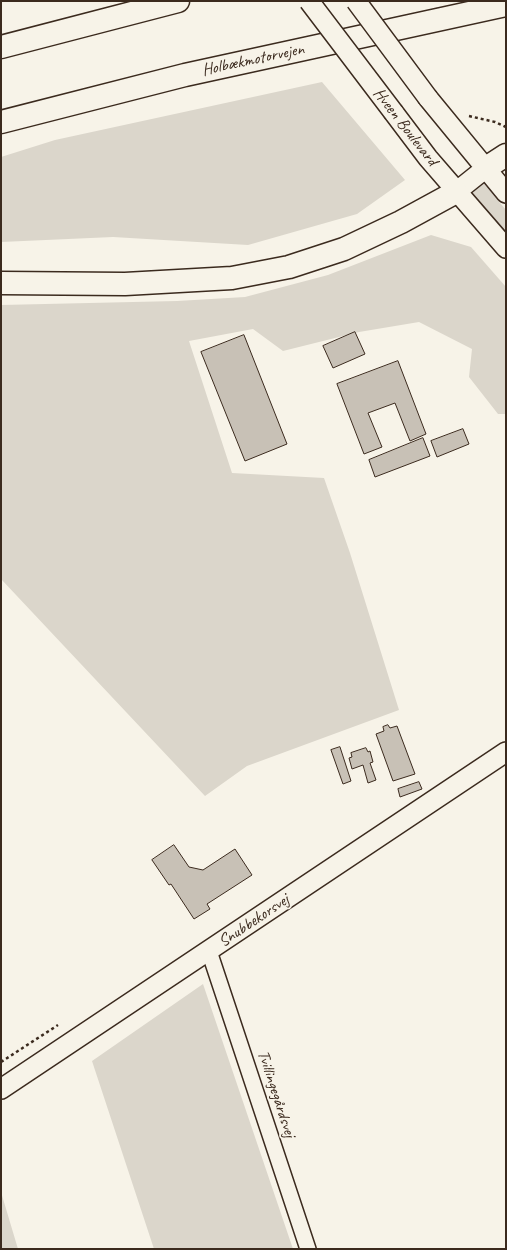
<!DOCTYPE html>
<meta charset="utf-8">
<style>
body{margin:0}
#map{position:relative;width:507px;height:1250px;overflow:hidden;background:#f7f3e8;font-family:Caveat,sans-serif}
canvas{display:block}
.frame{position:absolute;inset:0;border:2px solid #3b2a1e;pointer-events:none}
</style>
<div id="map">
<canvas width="507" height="1250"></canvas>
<div class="frame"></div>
</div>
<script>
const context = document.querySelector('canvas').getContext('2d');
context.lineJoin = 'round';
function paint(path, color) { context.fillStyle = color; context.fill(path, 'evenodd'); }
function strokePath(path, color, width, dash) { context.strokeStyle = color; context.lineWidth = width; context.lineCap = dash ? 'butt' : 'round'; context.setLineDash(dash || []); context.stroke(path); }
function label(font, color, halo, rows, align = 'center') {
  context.font = font + ' Caveat,sans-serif'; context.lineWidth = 3.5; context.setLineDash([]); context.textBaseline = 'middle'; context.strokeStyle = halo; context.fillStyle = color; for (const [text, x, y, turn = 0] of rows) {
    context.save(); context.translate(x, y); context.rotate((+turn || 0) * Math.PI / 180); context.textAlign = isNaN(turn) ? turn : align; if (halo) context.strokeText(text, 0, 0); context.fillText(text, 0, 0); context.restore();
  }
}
const green = new Path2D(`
 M 322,82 L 405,180 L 357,214 L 248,245 L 113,237 L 1,242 L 1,157 L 55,140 Z
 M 481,180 L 506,210 L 506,233 L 472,194 Z
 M 431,235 L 471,247 L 506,287 L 506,414 L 498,414 L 469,377 L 472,349 L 419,322 L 359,332 L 283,351 L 253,329 L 189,341 L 232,473 L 324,478 L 350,553 L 399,710 L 247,766 L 205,796 L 1,579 L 1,305 L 177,301 L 245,297 L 328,275 Z
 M 203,984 L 293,1249 L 154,1249 L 92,1061 Z
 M 1,1192 L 18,1249 L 1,1249 Z`);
const building = new Path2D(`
 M 355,332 L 365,354 L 333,368 L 323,346 Z
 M 244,335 L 287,444 L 245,461 L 201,352 Z
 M 398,361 L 426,434 L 410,441 L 395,403 L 368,413 L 382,447 L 364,454 L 337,384 Z
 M 463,429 L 469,444 L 437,457 L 431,441 Z
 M 423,438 L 430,456 L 375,477 L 369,460 Z
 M 388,725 L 390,728 L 397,726 L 415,774 L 393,781 L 376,734 L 384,731 L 383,727 Z
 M 340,747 L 351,781 L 343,784 L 331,750 Z
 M 366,748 L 368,752 L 370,751 L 373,762 L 370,763 L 376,780 L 368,783 L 363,765 L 352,769 L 349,758 L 352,757 L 351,753 Z
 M 419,782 L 422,789 L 400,797 L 398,789 Z
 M 174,845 L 189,867 L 203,870 L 235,849 L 252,875 L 207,904 L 210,909 L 194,919 L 171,884 L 169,885 L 152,860 Z`);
const path = new Path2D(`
 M 469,116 L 495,122 L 506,127
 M 1,1062 L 58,1025`);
const minor = new Path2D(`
 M 209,951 L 308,1249`);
const tertiary = new Path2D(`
 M 428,98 L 506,193
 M 394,113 L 428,158 L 506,248
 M 456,192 L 486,168
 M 1,1089 L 506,752`);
const motorway = new Path2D(`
 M 1,47 L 178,1
 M 1,122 L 185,75 L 506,5
 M 486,168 L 506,155
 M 1,283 L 125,284 L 232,278 L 289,267 L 344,249 L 401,222 L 456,192`);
const tertiaryBridge = new Path2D(`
 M 309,1 L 394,113
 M 356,1 L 428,98`);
const streetNames = [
 ["Holbækmotorvejen",253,60,-12],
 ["Hveen Boulevard",405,127,52],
 ["Snubbekorsvej",254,921,-34],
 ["Tvillingegårdsvej",276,1094,72]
];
paint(green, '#dbd6cb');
paint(building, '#c8c1b6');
strokePath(building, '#3b2a1e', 1);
strokePath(minor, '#3b2a1e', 18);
strokePath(tertiary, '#3b2a1e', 22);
strokePath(motorway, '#3b2a1e', 25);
strokePath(path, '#3b2a1e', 2.5, [3, 3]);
strokePath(minor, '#f7f3e8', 15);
strokePath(tertiary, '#f7f3e8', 19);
strokePath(motorway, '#f7f3e8', 22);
strokePath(tertiaryBridge, '#3b2a1e', 22, []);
strokePath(tertiaryBridge, '#f7f3e8', 19);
label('17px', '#3b2a1e', '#f7f3e8', streetNames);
</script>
